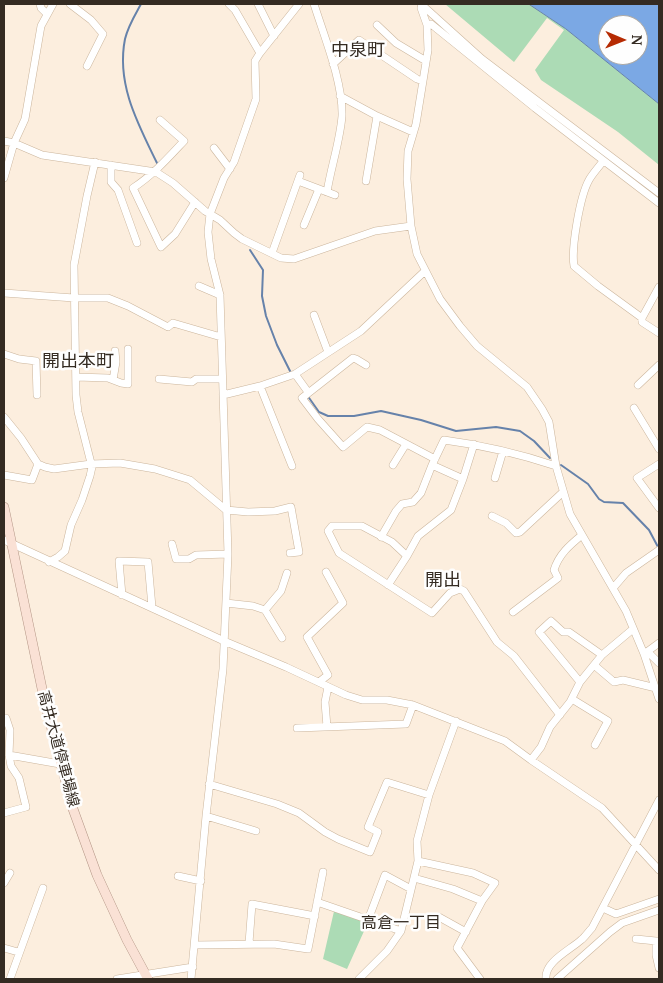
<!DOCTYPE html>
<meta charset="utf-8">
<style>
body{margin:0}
#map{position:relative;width:663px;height:983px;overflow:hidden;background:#fceede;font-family:"PT Serif",serif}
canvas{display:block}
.frame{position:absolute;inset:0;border:5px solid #342b22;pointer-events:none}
.north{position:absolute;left:598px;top:15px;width:50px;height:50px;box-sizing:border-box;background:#fefefe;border:1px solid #adaaa6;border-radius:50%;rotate:91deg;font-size:14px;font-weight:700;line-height:20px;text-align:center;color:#342b22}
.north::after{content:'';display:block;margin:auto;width:18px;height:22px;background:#b62b03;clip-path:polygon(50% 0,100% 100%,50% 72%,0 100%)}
</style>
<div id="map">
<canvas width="663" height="983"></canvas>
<div class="frame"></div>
<div class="north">N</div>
</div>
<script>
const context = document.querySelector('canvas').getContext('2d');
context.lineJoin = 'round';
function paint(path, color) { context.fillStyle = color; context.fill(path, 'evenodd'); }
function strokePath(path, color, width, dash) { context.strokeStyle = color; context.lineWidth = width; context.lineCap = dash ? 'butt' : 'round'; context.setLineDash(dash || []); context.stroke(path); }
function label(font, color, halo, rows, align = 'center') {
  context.font = font + ' "PT Serif","Noto Sans JP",serif'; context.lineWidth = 5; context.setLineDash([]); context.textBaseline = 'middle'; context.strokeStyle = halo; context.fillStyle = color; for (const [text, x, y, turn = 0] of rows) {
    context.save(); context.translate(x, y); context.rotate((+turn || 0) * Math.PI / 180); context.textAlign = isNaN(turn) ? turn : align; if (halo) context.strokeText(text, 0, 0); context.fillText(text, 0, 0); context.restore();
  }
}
const green = new Path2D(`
 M 445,4 L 529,4 L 566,29 L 659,104 L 659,165 L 618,132 L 541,80 L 535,70 L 564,30 L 547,18 L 514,62 Z
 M 335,907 L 369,920 L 347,969 L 323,959 Z`);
const water = new Path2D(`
 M 529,4 L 659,4 L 659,104 L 566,29 ZM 608,25 L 638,25 L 638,55 L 608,55 Z`);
const stream = new Path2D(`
 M 141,4 C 135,15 128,26 125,39 C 116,84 138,124 157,163
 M 250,250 L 263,270 L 262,296 L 266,316 L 277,345 L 291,373
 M 307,395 L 319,412 L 328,416 L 354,416 L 381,411 L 421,420 L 456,431 L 496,427 L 520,431 L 534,441 L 550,458
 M 561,465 L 588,484 L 599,499 L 604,502 L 623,503 L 649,530 L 658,547`);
const minor = new Path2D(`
 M 40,4 L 41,8 L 47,14
 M 70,4 L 91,20 L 103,34 L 87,66
 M 229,4 L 235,10 L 260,53
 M 258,4 L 274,36
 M 314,4 C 324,36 343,82 342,116 C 340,141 331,167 327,192
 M 421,4 L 482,59 L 659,193
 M 422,5 L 421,8 L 427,25 L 428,50 L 416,124 L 408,151 L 407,179 L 411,226 L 417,254 L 440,299 L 460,326 L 477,346 L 527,387 L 542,409 L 549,422 L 556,466 L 570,514 L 626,611 L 644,654 L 659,699
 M 377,25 L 396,43 L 426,61
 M 427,25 L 431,24 L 535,108 L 659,203
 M 333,64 L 359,40 L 417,79 L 423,81
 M 340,96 L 377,116 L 413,132
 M 160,120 L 184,141 C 168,158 153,175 133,188 L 161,247 L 175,234 L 195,202
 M 4,141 L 14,143 L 42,155 L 156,172 L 173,183 L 205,211 L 220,220 L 234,233 L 242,239 L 281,258 L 294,259 L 375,231 L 411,226
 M 214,148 L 230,169
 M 603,161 C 599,167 593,173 589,180 C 580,196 571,248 574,266 L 598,286 L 642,318 L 642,322 L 659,333
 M 111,165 L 111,182 L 118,190 L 137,243
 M 4,178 L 14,143 L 25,119 L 41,26 L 53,4
 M 298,181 L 335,195
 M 366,181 L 377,116
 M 304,225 L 319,189
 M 272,253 L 300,175
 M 199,286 L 220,295
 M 4,293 L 74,298 L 108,298 L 128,306 L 168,327 L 173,323 L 221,337
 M 314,315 L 328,352
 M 642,318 L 659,287
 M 4,354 L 19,359 L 36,361 L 37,395
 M 366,365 L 356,359 L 353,358 L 302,398 L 318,419 L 343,447 L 367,427 L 380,430 L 435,459
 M 295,374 L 308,392
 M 76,377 L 108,378 L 121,383 L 128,384 L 128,349
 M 159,379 L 192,382 L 196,379 L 222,379
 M 113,380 L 116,362 L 115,351
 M 638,385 L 659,365
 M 260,386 L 292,466
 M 223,395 L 260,386 L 295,374 L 361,331 L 425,271
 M 634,408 L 659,449
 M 4,417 L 21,438 L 38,464 L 45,467 L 54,469 L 91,464 L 120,463 L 155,469 L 190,480 L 226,510 L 248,512 L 275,511 L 291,507 L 299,552 L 290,553
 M 474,444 L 463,479 L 432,465 L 444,440 C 482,445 520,454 556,466
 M 659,464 L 637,478 L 659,508
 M 393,465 L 406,444
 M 4,475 L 32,480 L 38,464
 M 495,478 L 503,451
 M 492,516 L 506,523 L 516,533 L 520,532 L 563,492
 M 381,537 L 396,511 L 402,504 L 413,502 L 421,493 L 432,465
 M 4,540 L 224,641 L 286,667 L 346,695 L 362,700 L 387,700 L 413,705 L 505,741 L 531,760 L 602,808 L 659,870
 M 172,544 L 176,559 L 189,559 L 196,555 L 228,554
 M 407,556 L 418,536 L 451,510 L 463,479
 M 49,562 L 58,557 L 65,551 L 71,525 L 82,500 L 90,476 L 92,467 L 78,412 L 76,395 L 74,265 L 87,196 L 95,162
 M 388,585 L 407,556 L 392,542 L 362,526 L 332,526 L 328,531 L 339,553 L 432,613 L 450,593 L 460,589 L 464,591 L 497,642 L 514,656 L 560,715
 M 614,587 L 626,573 L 659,550
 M 122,595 L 119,561 L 148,562 L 152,607
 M 226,603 L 253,606 L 265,610 L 282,638
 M 265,610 L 281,591 L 287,573
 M 513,612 L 558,578 L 554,570 C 559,554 570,545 582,535
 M 648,652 L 659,663
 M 644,654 L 659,643
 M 594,665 L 614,682 L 623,680 L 656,688
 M 319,682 L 328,675 L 307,637 L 343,603 L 326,572
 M 580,682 L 539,632 L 551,621 L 563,632 L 569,632 L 602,655
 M 572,699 L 608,721 L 595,745
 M 4,718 L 6,718 L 10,730 L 9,755 L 11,766 L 19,778 L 26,807 L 4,813
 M 327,727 L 325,702 L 328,687
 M 297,728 L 406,724 L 413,705
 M 9,755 L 60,764
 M 531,760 L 541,747 L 550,727 L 570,702 L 580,682 L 602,655 L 633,629
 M 209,784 L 277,804 L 299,813 L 325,832 L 338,839 L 370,852 L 378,832 L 368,827 L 387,782 L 429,795
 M 206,816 L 256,831
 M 418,861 L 473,873 L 495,883 L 482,901 L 457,948 L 480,979
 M 178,876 L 201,881
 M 414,878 L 453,889 L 482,901
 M 4,883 L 10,873
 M 317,902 L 401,931
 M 603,908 L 616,914 L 659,899
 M 439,917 L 466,932
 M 368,920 L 385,875 L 411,889
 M 636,939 L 656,941 L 656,955 L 659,968
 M 249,943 L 252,904 L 315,916
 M 195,945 L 274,944 L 308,949 L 323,872
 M 4,948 L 18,952
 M 10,979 L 43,888
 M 117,979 L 193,967
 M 191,979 L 206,816 L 223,669 L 228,554 L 220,295 L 211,259 L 208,232 L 210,214 L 224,178 L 234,162 L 256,99 L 255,61 L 260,53 L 299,4
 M 359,979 L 387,951 L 401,931 L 418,861 L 417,841 L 429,795 L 456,721
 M 546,979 C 544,962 570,950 581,940 C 585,937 588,932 592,928 L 659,800
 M 557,979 L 610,932 L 622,923 L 659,910`);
const major = new Path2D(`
 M 4,507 L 45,703 L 73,809 L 97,875 L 127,940 L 148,979`);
const streetNames = [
 ["高井大道停車場線",58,749,75]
];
const neighbourhoodNames = [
 ["高倉一丁目",401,923]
];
const quarterNames = [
 ["中泉町",358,51],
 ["開出本町",78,362],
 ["開出",443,581]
];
paint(green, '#acdbb5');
paint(water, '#7ba8e4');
strokePath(water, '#6682aa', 1);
strokePath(stream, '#6682aa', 2);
strokePath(minor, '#cbb59c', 8);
strokePath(major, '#b29484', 10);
strokePath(minor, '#fff', 7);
strokePath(major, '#fae1d5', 9);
label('15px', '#342b22', '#fefefe', streetNames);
label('16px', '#342b22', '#fefefe', neighbourhoodNames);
label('18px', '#342b22', '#fefefe', quarterNames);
</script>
